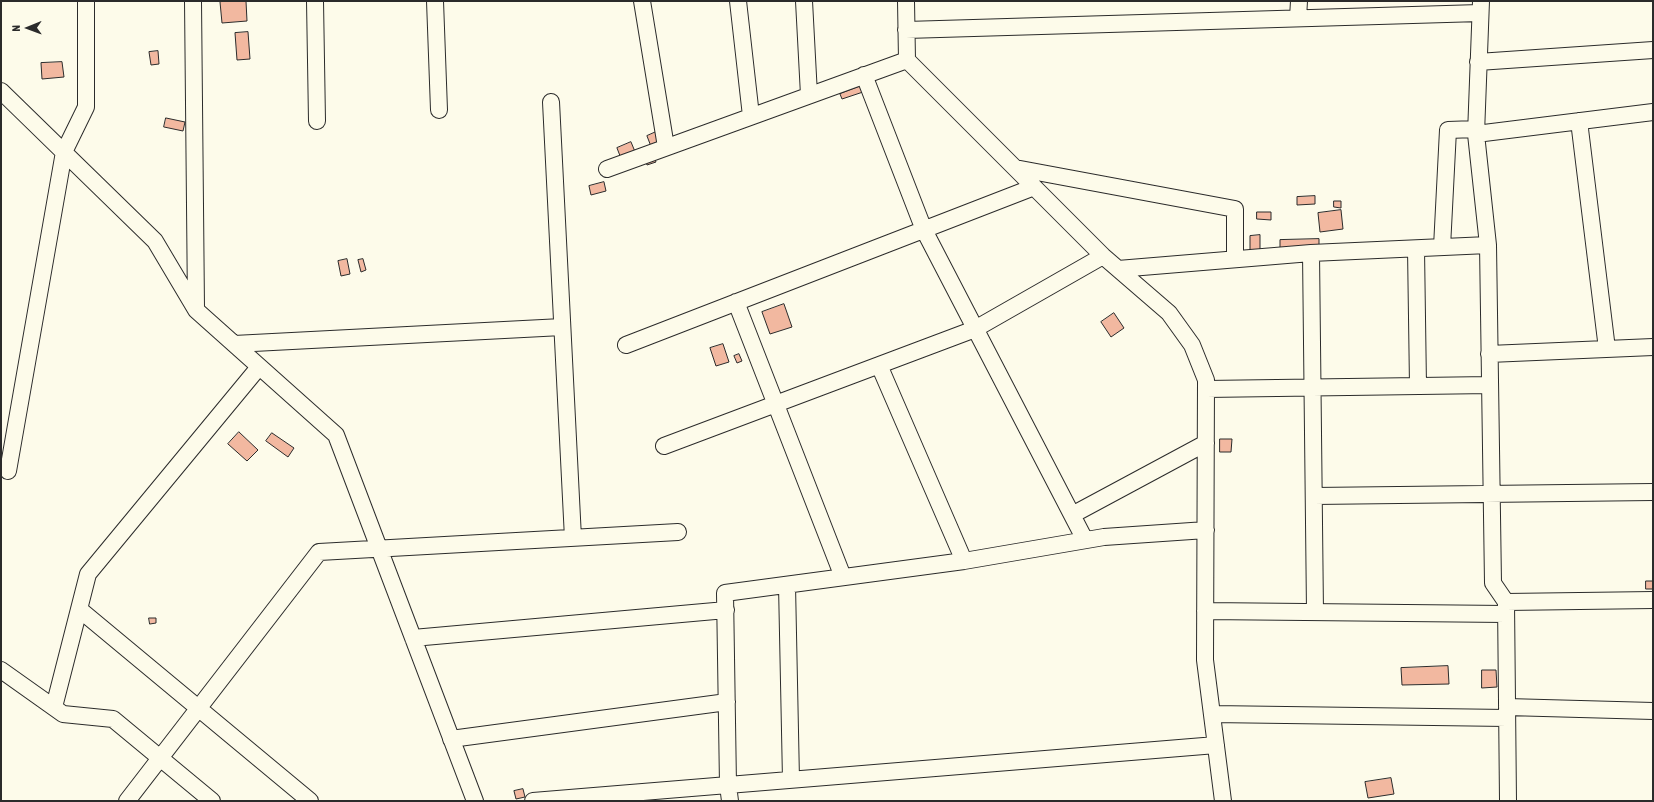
<!DOCTYPE html>
<style>
body{margin:0}
#map{position:relative;width:1654px;height:802px;overflow:hidden;background:#fdfbea;font-family:"Asap Condensed",sans-serif}
canvas{display:block}
.frame{position:absolute;inset:0;border:2px solid #2b2b2b;pointer-events:none}
.north{position:absolute;left:8px;top:8px;width:40px;height:40px;-webkit-text-stroke:3px #fdfbea;paint-order:stroke;rotate:269deg;font-size:11px;font-weight:700;line-height:16px;text-align:center;color:#2b2b2b}
.north::after{content:'';display:block;margin:auto;width:14px;height:18px;background:#2b2b2b;clip-path:polygon(50% 0,100% 100%,50% 72%,0 100%)}
</style>
<div id="map">
<canvas width="1654" height="802"></canvas>
<div class="frame"></div>
<div class="north">N</div>
</div>
<script>
const context = document.querySelector('canvas').getContext('2d');
context.lineJoin = 'round';
function paint(path, color) { context.fillStyle = color; context.fill(path, 'evenodd'); }
function strokePath(path, color, width, dash) { context.strokeStyle = color; context.lineWidth = width; context.lineCap = dash ? 'butt' : 'round'; context.setLineDash(dash || []); context.stroke(path); }
const building = new Path2D(`
 M 246,1 L 247,21 L 222,23 L 220,2 Z
 M 248,32 L 250,59 L 237,60 L 235,33 Z
 M 158,51 L 159,64 L 151,65 L 149,52 Z
 M 62,62 L 64,77 L 42,79 L 41,63 Z
 M 861,86 L 863,92 L 842,99 L 840,94 Z
 M 166,118 L 185,122 L 183,131 L 164,127 Z
 M 656,132 L 661,145 L 652,149 L 647,136 Z
 M 631,142 L 636,154 L 622,161 L 617,148 Z
 M 654,157 L 656,162 L 647,165 L 645,160 Z
 M 604,182 L 606,191 L 591,195 L 589,186 Z
 M 1315,196 L 1315,204 L 1297,205 L 1297,197 Z
 M 1334,201 L 1341,201 L 1341,208 L 1334,207 Z
 M 1341,210 L 1343,229 L 1320,232 L 1318,213 Z
 M 1257,212 L 1271,212 L 1271,220 L 1257,219 Z
 M 1260,235 L 1260,250 L 1250,250 L 1250,236 Z
 M 1319,239 L 1319,250 L 1280,250 L 1280,240 Z
 M 347,259 L 350,274 L 341,276 L 338,261 Z
 M 363,259 L 366,270 L 361,272 L 358,260 Z
 M 784,304 L 792,327 L 770,334 L 762,312 Z
 M 1114,313 L 1124,328 L 1111,337 L 1101,322 Z
 M 723,344 L 729,362 L 716,366 L 710,348 Z
 M 739,354 L 742,361 L 737,363 L 734,356 Z
 M 239,432 L 258,450 L 247,461 L 228,444 Z
 M 272,433 L 294,448 L 288,457 L 266,441 Z
 M 1220,439 L 1232,439 L 1231,452 L 1220,452 Z
 M 1646,581 L 1653,581 L 1653,589 L 1646,589 Z
 M 149,618 L 156,618 L 156,623 L 150,624 Z
 M 1448,666 L 1449,684 L 1402,685 L 1401,668 Z
 M 1482,670 L 1496,670 L 1497,687 L 1482,688 Z
 M 1391,778 L 1394,794 L 1368,798 L 1365,782 Z
 M 523,789 L 525,797 L 516,799 L 514,791 Z`);
const minor = new Path2D(`
 M 193,1 L 196,308
 M 315,1 L 317,121
 M 435,1 L 439,110
 M 642,1 L 666,147
 M 738,1 L 751,116
 M 804,1 L 809,95
 M 906,1 L 907,60 L 1103,256 L 1169,313 L 1192,345 L 1206,380 L 1205,660 L 1223,801
 M 1481,1 L 1476,134 L 1488,245 L 1493,583 L 1506,602 L 1508,801
 M 1298,18 L 1299,1
 M 906,30 L 1480,13
 M 1478,62 L 1653,50
 M 864,75 L 924,230 L 1085,540
 M 1,91 L 155,241 L 196,310 L 336,435 L 475,801
 M 551,102 L 573,538
 M 1579,121 L 1607,349
 M 1476,134 L 1653,112
 M 1015,168 L 1235,209 L 1235,259
 M 607,169 L 907,60
 M 1442,247 L 1448,130 L 1476,129
 M 1416,249 L 1418,386
 M 1311,253 L 1315,612
 M 1118,269 L 1311,253 L 1488,245
 M 736,302 L 843,577
 M 234,344 L 562,327
 M 626,345 L 1034,187
 M 1489,354 L 1653,347
 M 879,365 L 964,561
 M 1206,389 L 1490,385
 M 664,446 L 975,329 L 1103,256
 M 8,471 L 64,152 L 86,107 L 86,1
 M 1314,496 L 1653,492
 M 1072,515 L 1206,443
 M 787,585 L 791,780
 M 1506,602 L 1653,600
 M 79,609 L 310,801
 M 1205,611 L 1506,614
 M 413,638 L 726,610
 M 1,670 L 63,714 L 113,719 L 212,801
 M 54,707 L 88,574 L 259,367
 M 1507,707 L 1653,711
 M 1212,714 L 1507,718
 M 451,739 L 727,702
 M 127,801 L 319,552 L 678,532
 M 533,801 L 1216,745
 M 730,801 L 728,785 L 725,593 L 964,561 L 1104,537 L 1206,530`);
paint(building, '#f2b8a0');
strokePath(building, '#2b2b2b', 1);
strokePath(minor, '#2b2b2b', 18);
strokePath(minor, '#fdfbea', 16);
</script>
